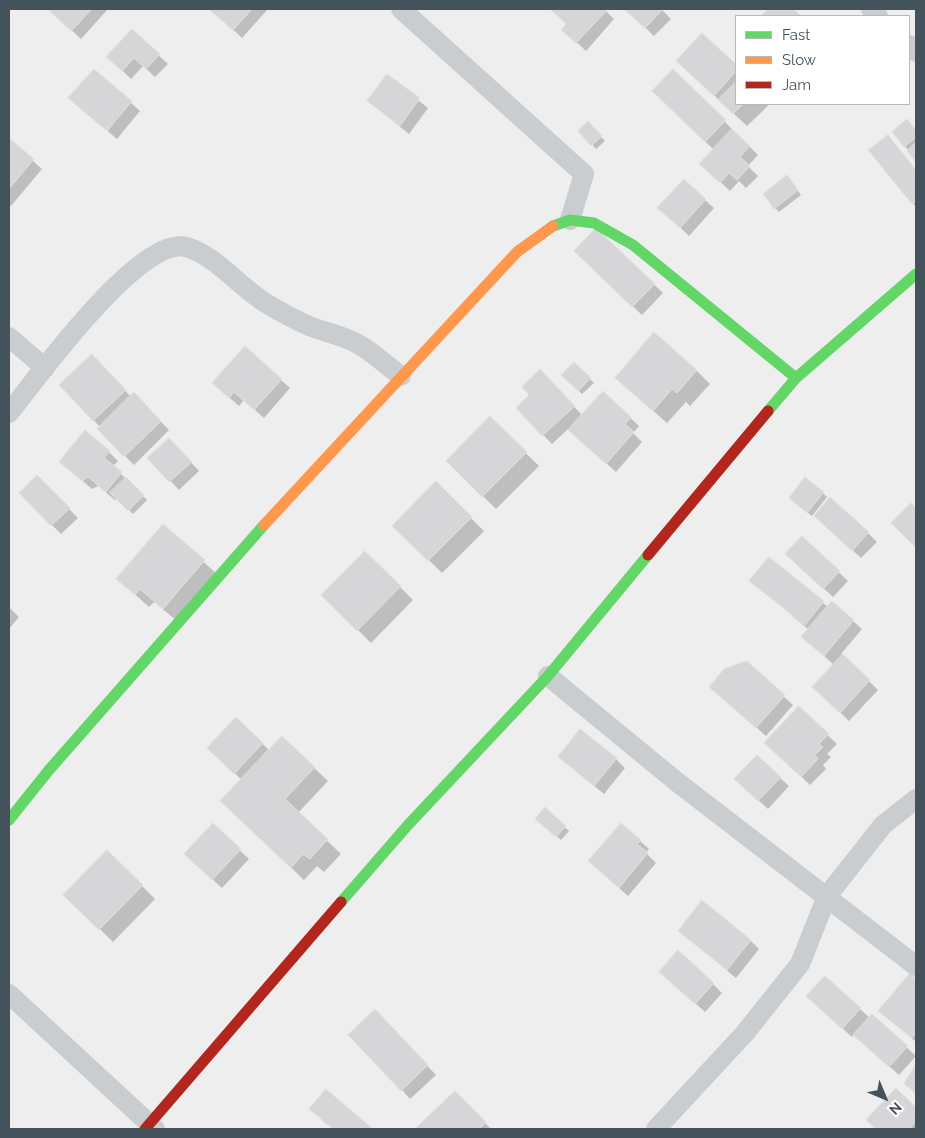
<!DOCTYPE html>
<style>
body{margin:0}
#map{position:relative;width:925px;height:1138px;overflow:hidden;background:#efeeee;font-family:Raleway,sans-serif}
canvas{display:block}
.frame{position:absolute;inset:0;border:10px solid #44525c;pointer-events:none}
.legend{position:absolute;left:735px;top:15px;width:175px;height:90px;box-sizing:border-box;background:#fff;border:1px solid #b4babe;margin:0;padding:6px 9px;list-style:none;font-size:15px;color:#44525c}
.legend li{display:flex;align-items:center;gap:10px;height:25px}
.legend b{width:25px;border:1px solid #b4babe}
.north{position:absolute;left:860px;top:1073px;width:50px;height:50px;-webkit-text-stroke:4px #fff;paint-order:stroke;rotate:135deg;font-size:14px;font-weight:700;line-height:20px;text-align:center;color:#44525c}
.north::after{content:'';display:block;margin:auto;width:18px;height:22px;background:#44525c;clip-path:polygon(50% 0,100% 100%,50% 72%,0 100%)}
</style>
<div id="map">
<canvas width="925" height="1138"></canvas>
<div class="frame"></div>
<ul class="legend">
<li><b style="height:6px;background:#63d668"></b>Fast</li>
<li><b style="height:6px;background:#ff974d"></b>Slow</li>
<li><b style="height:6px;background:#b3261e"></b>Jam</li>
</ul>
<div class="north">N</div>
</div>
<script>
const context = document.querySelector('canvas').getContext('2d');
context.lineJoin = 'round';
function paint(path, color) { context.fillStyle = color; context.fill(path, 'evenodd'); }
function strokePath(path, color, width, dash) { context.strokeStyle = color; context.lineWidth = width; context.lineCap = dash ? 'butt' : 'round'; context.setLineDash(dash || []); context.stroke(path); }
const shadow = new Path2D(`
 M 49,9 L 108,9 L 81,39 Z
 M 211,9 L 268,9 L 242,38 Z
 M 551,9 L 604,9 L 614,19 L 586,51 L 572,38 L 568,24 Z
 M 626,9 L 661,9 L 671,19 L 654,36 Z
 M 770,9 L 792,9 L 800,16 L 767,16 L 765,14 Z
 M 132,31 L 168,64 L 155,77 L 143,66 L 131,79 L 117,65 Z
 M 702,35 L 736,66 L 736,104 L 770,104 L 747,126 L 687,70 Z
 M 94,70 L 140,111 L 117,139 L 79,107 Z
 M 673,70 L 758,155 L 748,166 L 758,176 L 746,188 L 739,181 L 730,191 L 701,164 L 714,150 L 653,91 Z
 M 387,76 L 428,108 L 409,134 L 368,101 Z
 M 588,123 L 605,141 L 596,149 L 579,131 Z
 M 911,125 L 916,131 L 916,160 L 894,132 Z
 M 888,136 L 916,170 L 916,207 L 870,151 Z
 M 9,139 L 42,169 L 11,206 L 9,204 Z
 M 791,181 L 801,195 L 779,212 L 775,208 Z
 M 705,200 L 714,208 L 689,236 L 668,216 Z
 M 596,229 L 663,293 L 642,315 L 584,260 Z
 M 574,364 L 594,383 L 582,394 L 563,375 Z
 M 101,365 L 131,397 L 134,394 L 169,430 L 134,465 L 98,429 L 100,427 L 61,385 Z
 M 696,370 L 710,384 L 690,406 L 686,402 L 667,423 L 616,378 Z
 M 540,371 L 582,415 L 603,393 L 639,426 L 633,433 L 642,442 L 616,472 L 568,429 L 552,444 L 517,408 L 531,395 Z
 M 281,380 L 290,388 L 264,418 L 244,400 L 239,406 L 223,392 Z
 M 490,418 L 539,466 L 496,509 L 448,461 Z
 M 178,448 L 199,471 L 179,490 L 149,458 Z
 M 109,452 L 118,461 L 113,466 L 147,500 L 133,514 L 117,498 L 115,500 L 98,486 L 92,489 L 61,462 Z
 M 37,477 L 78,518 L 61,534 L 20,493 Z
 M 436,483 L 484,531 L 442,573 L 394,526 Z
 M 823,493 L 827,497 L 812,516 L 794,502 Z
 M 824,524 L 868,533 L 877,542 L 861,558 Z
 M 163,526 L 217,574 L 177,621 L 154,602 L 149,607 L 118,579 Z
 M 802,538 L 848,581 L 833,597 L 796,563 Z
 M 365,552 L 413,600 L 371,643 L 323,595 Z
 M 769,558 L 828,607 L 853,621 L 862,629 L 841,654 L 878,690 L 849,721 L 823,696 L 834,665 L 803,637 L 809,630 L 751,581 Z
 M 9,607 L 19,617 L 9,629 Z
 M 746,662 L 793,705 L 766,736 L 720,695 Z
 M 799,708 L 837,744 L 827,754 L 831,757 L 823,765 L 826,769 L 810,785 L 775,751 Z
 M 236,719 L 270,751 L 282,738 L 328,781 L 298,813 L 341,854 L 324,872 L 317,866 L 304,880 L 235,814 L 242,780 L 217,757 Z
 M 559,757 L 616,759 L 625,768 L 604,794 Z
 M 780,778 L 789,786 L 768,809 L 745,788 Z
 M 545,809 L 569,831 L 561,840 L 541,822 Z
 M 213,825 L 249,859 L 222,888 L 195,863 Z
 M 640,841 L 649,849 L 646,853 L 656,863 L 628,896 L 589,861 Z
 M 107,851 L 155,899 L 113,942 L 65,895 Z
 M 679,931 L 750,940 L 759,949 L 736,978 Z
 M 910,975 L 916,980 L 916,1042 L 889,1019 Z
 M 670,980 L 713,984 L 722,993 L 705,1012 Z
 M 817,1005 L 860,1009 L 870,1018 L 872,1016 L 916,1056 L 899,1075 L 854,1034 L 852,1037 Z
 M 384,1020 L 436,1075 L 410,1099 L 402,1090 Z
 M 916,1067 L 916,1094 L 905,1083 Z
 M 896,1090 L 916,1109 L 916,1129 L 877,1129 L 868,1120 Z
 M 326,1091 L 371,1129 L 333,1129 L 324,1122 L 311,1109 Z
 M 455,1092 L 491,1129 L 417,1129 Z`);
const building = new Path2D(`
 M 48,9 L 92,9 L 71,31 Z
 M 209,9 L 252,9 L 233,30 Z
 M 550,9 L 606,9 L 607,10 L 576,43 L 561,30 L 566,24 Z
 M 624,9 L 663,9 L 645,28 Z
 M 768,9 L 794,9 L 801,16 L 765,16 L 763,14 Z
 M 132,29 L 160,54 L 146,69 L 134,58 L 122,71 L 106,57 Z
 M 702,33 L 736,64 L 736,71 L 714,96 L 676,61 Z
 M 94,69 L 132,101 L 107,131 L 68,98 Z
 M 673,69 L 726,120 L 705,142 L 652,91 Z
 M 387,74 L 420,98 L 400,126 L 367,101 Z
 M 736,82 L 736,104 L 743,104 L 733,114 L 718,100 Z
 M 907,119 L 916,130 L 916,137 L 904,147 L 892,132 Z
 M 588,121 L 602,136 L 591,146 L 578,131 Z
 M 732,129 L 750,146 L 740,157 L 750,166 L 737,180 L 729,173 L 720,183 L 699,164 Z
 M 888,135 L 916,170 L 916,201 L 912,204 L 868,150 Z
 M 9,138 L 34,159 L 9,189 Z
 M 916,143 L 916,162 L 907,151 Z
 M 787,175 L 798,190 L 774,209 L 763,194 Z
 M 684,179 L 706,199 L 680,228 L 657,208 Z
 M 596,228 L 655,284 L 632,307 L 574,251 Z
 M 654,332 L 697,370 L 677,393 L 672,389 L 653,411 L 615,378 Z
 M 245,346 L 282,379 L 254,410 L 234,392 L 229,398 L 212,383 Z
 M 92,354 L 126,390 L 93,421 L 59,385 Z
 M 574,362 L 591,378 L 578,391 L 561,375 Z
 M 540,369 L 575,406 L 542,436 L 516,408 L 529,395 L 522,387 Z
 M 603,391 L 631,417 L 625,424 L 634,432 L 606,464 L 568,430 Z
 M 134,392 L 161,421 L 124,457 L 97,429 Z
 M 490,416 L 527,452 L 482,497 L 446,461 Z
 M 85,430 L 110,451 L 104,458 L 122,472 L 106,492 L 88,477 L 82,481 L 59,462 Z
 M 169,438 L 192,462 L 169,482 L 147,458 Z
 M 37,475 L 70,508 L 51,526 L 19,493 Z
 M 126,477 L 144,495 L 128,511 L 110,493 Z
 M 805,477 L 824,492 L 807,513 L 789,498 Z
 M 436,481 L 472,517 L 428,561 L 392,526 Z
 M 830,497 L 869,532 L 852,551 L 814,516 Z
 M 911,503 L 916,508 L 916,548 L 891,523 Z
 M 163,524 L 205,560 L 163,609 L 140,589 L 135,595 L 116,579 Z
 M 802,536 L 840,571 L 823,589 L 785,554 Z
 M 365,551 L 401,586 L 357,631 L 321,595 Z
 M 769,557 L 824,601 L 805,625 L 749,581 Z
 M 832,601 L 854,620 L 824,656 L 801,637 Z
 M 843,654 L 870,680 L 840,713 L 812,687 Z
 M 747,661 L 785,695 L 756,728 L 709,687 L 724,669 Z
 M 799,706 L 829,734 L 819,744 L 823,747 L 815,755 L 818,759 L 801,777 L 764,743 Z
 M 236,717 L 263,743 L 234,774 L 207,748 Z
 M 580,729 L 617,758 L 594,786 L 558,757 Z
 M 282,736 L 315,767 L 285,799 L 328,839 L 310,859 L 303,854 L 291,868 L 220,801 Z
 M 757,755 L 781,777 L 758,801 L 734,779 Z
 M 545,807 L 566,826 L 556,837 L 535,819 Z
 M 213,823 L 241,849 L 212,880 L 184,854 Z
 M 621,823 L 641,840 L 637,844 L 648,853 L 619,888 L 588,861 Z
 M 107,850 L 143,885 L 99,930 L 63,895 Z
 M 702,900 L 751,940 L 727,970 L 678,931 Z
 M 678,950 L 714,983 L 695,1004 L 659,972 Z
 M 910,973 L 916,979 L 916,1032 L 912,1038 L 878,1011 Z
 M 825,976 L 861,1008 L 842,1029 L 806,996 Z
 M 375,1009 L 428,1065 L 401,1091 L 348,1035 Z
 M 872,1014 L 908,1046 L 889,1067 L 853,1035 Z
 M 916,1064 L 916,1092 L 904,1084 Z
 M 896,1088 L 916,1107 L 916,1121 L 909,1129 L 876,1129 L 866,1120 Z
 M 326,1089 L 373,1129 L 334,1129 L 309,1109 Z
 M 455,1091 L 486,1122 L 479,1129 L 415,1129 Z`);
const street = new Path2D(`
 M 401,9 L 584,174 L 570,220
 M 871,9 L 878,16
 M 909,45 L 916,52
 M 9,337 L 45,368
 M 9,413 C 37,378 140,235 186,247 C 216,255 242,290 269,305 C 282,313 296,320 309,326 C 324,332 341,335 356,343 C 372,351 387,366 401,376
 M 548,676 L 677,782 L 916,966
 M 9,994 L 155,1129
 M 656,1129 L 745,1033 L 800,964 L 827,896 L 883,825 L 916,799`);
const fast = new Path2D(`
 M 553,226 L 570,220 L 594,223 L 633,245 L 796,378
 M 768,411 L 796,378 L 916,274
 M 9,820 L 49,770 L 264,525
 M 341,902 L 408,825 L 548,676 L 648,555`);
const slow = new Path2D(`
 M 264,525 L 517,252 L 553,226`);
const jam = new Path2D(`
 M 648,555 L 768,411
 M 145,1129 L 341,902`);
paint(shadow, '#0003');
paint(building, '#d6d6d9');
strokePath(building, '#e0e0e1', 1);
strokePath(street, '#cacdcf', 20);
strokePath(fast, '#63d668', 11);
strokePath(slow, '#ff974d', 11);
strokePath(jam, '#b3261e', 11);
</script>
